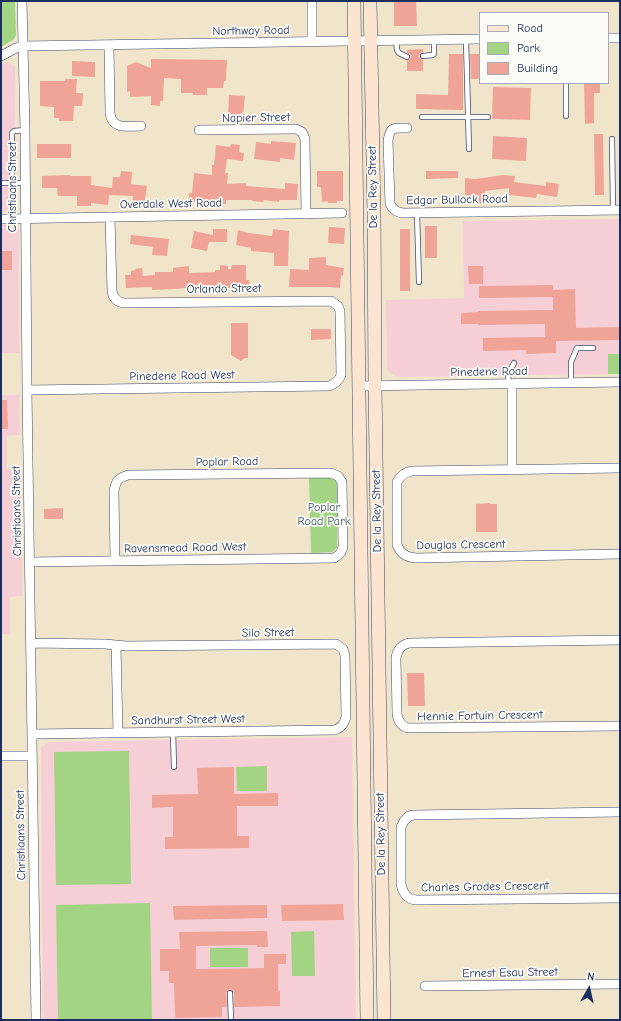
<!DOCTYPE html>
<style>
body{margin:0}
#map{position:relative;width:621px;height:1021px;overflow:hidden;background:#f0e5ca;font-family:"Comic Neue",sans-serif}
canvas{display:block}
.frame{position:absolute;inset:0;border:2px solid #1b2f5e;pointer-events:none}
.legend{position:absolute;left:479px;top:12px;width:130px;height:72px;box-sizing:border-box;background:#fdfcf7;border:1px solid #a3aaba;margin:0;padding:5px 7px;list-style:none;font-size:12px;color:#1b2f5e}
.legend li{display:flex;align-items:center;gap:8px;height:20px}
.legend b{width:20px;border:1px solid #a3aaba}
.north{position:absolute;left:569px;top:969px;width:40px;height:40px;-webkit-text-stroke:3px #fdfcf7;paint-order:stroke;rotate:9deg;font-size:11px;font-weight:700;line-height:16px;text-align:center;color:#1b2f5e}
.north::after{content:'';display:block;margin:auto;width:14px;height:18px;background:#1b2f5e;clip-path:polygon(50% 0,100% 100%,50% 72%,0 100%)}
</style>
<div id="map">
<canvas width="621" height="1021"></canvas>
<div class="frame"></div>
<ul class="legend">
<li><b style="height:5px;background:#fce5d0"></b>Road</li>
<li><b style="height:11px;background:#a2d484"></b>Park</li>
<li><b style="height:11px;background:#efa497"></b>Building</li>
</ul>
<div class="north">N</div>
</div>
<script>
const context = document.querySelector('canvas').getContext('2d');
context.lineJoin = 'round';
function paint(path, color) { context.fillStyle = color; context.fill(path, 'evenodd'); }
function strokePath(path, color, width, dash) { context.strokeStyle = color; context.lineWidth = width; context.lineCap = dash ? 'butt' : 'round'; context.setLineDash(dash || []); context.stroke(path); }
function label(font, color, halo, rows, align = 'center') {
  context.font = font + ' "Comic Neue",sans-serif'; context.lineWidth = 3.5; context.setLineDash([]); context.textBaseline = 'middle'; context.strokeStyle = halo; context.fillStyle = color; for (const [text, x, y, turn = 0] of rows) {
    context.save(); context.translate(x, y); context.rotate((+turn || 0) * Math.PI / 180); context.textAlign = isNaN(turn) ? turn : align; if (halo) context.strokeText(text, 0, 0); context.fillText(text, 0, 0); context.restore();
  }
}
const built = new Path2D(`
 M 7,62 L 15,66 L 16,205 L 10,211 L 1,211 L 1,65 Z
 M 620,219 L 620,374 L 396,377 L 387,370 L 386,300 L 464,298 L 463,221 Z
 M 1,225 L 15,225 L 19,228 L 19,353 L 1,353 Z
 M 1,395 L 19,395 L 20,435 L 7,436 L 7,470 L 21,470 L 22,596 L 10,597 L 10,634 L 1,634 Z
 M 351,737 L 352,739 L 356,1020 L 43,1020 L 41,748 L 46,743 L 49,742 Z`);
const green = new Path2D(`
 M 1,1 L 15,1 L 16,36 L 13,40 L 1,47 Z
 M 608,354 L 620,354 L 620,374 L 608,374 Z
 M 331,477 L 335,480 L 337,484 L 337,547 L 334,551 L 332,552 L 311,553 L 309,478 Z
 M 129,751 L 131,884 L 56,885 L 54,752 Z
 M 267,766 L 267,791 L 237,791 L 236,767 Z
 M 150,903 L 152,1020 L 58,1020 L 56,905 Z
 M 314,931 L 315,976 L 292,976 L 291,932 Z
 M 210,948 L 248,948 L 248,967 L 210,967 Z`);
const building = new Path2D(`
 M 394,1 L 416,1 L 417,26 L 394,26 Z
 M 423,49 L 423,52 L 421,53 L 419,56 L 420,58 L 423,60 L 423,71 L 407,71 L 407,61 L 409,60 L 411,57 L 410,55 L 407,53 L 407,50 Z
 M 449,54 L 463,54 L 463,110 L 416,109 L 416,94 L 448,95 Z
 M 470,54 L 480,54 L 480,79 L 471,79 Z
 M 151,59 L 227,60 L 226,81 L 224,81 L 223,88 L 207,88 L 207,95 L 193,95 L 193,93 L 181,93 L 181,79 L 164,78 L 163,101 L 160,101 L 160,106 L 151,105 L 151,96 L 130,97 L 130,91 L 127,92 L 127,66 L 136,62 L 151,68 Z
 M 72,61 L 95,62 L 95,77 L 72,76 Z
 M 65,79 L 77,79 L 76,93 L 83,93 L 82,106 L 74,106 L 73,121 L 59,121 L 59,118 L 54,118 L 54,107 L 40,106 L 40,81 L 65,81 Z
 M 584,83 L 600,83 L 600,93 L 594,93 L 594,123 L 585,124 Z
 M 493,87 L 531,88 L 530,120 L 492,119 Z
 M 229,95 L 245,96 L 243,117 L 228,116 Z
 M 594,134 L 603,134 L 604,195 L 595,195 Z
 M 493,136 L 527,138 L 526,161 L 492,159 Z
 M 271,141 L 296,143 L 294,160 L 280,158 L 280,162 L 254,159 L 256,142 L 271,144 Z
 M 37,144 L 71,144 L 71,158 L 37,158 Z
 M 231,144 L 240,145 L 239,152 L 244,153 L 243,161 L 227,159 L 225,173 L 228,173 L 227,184 L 246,183 L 246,186 L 285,189 L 285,183 L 298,184 L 297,200 L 279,200 L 279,202 L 264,200 L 263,202 L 252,201 L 252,200 L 226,200 L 226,204 L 203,202 L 203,203 L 188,202 L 189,193 L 192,193 L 194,173 L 212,175 L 212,165 L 214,165 L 216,145 L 230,147 Z
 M 121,171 L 132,172 L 131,184 L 147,186 L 144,205 L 132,204 L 133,196 L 109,195 L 108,205 L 91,203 L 91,206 L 77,206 L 77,196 L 58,196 L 57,188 L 42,188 L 42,176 L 70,175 L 70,176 L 91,176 L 91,185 L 112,188 L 113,177 L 120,177 Z
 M 317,171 L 343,171 L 343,201 L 337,201 L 337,203 L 328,203 L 328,201 L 322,202 L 321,187 L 317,187 Z
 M 426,171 L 458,171 L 458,178 L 426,179 Z
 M 503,175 L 515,176 L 514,182 L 546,186 L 546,182 L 559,184 L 557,197 L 537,194 L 536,198 L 509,195 L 509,188 L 485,191 L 484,204 L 476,204 L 476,196 L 465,195 L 465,178 L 476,179 Z
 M 425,226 L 437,226 L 437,258 L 425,258 Z
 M 329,227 L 345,228 L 344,244 L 328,243 Z
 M 213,229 L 227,229 L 227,242 L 209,242 L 207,251 L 191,248 L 194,231 L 213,235 Z
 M 273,229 L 289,231 L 288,266 L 274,266 L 274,253 L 251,251 L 251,248 L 236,245 L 238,230 L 249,233 L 272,236 Z
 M 400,229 L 410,229 L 410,291 L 400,291 Z
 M 131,235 L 169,239 L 167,256 L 152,255 L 153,247 L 130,244 Z
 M 1,251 L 12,251 L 12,270 L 1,270 Z
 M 326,257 L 326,265 L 344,268 L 343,276 L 341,275 L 340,288 L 329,287 L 289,287 L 290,269 L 309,270 L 309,258 Z
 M 220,265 L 228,266 L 228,269 L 231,269 L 232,265 L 246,265 L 246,280 L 249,280 L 250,288 L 228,288 L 228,290 L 214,289 L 214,287 L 196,288 L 196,287 L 175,289 L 152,290 L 152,287 L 126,288 L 125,275 L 131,275 L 131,271 L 135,270 L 135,269 L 142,268 L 143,276 L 155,275 L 155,272 L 173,272 L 173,268 L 189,266 L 189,273 L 215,272 L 215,270 L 220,270 Z
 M 468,266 L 483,266 L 483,284 L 469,284 Z
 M 553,285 L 553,290 L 575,289 L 576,328 L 620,327 L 620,340 L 556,341 L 556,353 L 526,354 L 526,350 L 483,351 L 483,338 L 545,337 L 545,324 L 478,325 L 478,324 L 461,324 L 461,313 L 478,312 L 478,311 L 553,310 L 553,297 L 479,298 L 479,286 Z
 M 231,323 L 248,323 L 248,358 L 245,358 L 241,361 L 231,355 Z
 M 311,329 L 331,329 L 331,339 L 311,340 Z
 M 1,400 L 7,400 L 8,429 L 1,429 Z
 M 490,503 L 490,504 L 497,504 L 497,532 L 476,532 L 476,504 Z
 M 63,508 L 63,519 L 44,519 L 44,509 Z
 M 407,673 L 424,673 L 425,706 L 408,706 Z
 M 234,767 L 234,794 L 278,793 L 278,806 L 237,806 L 237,836 L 249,836 L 249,848 L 165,849 L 165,837 L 173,837 L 173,807 L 152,808 L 152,795 L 198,794 L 197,768 Z
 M 343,904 L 344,920 L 282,921 L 281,905 Z
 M 267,905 L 267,918 L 174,920 L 173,906 Z
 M 267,931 L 268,947 L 257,947 L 257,945 L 196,946 L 196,969 L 264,968 L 264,954 L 286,954 L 286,964 L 278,964 L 278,991 L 280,991 L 280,1006 L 234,1007 L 234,992 L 232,990 L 229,989 L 228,990 L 226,993 L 227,1007 L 222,1007 L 222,1017 L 175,1018 L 174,983 L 169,983 L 169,971 L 160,971 L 160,949 L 180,949 L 179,932 Z`);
const service = new Path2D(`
 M 396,40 L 397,50 L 399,53 L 407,57
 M 466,40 L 469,149
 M 423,56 L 433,55 L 434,54 L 434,40
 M 566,83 L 566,116
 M 422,117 L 488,117
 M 612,139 L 613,210
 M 1,183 L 25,183
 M 12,183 L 12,133 L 14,131 L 25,130
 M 417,213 L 419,282
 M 571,383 L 571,362 L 577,348 L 593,348
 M 509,384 L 508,375 L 514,363
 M 173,732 L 174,767
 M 230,993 L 231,1020`);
const minor = new Path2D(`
 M 22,1 L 25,130 L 27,390 L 36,1020
 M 312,1 L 312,42
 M 608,38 L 620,38
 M 109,45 L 110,113 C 112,130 128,126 141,126
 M 1,56 L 16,48 L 23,46 L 480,39
 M 407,128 C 394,128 390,126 388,141 L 390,204 C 393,210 397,213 404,213 L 620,210
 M 199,130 L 294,129 L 296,129 L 302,132 L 305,139 L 306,214
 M 1,219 L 342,213
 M 512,384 L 512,470
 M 359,386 L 620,382
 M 27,390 L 329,386 C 335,384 339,381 341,375 L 340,311 L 338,306 L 331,301 L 124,303 C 117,302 113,298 112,291 L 110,217
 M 620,468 L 412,471 C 405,472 401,475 397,482 L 397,545 C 401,554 406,557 416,558 L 620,554
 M 29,562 L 334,558 C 340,555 343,551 343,545 L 342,482 L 338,476 L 331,473 L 128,475 C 118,478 116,481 114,491 L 115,561
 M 620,640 L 409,643 C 401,645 397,650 396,658 L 397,714 C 398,721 401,726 408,728 L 620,726
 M 31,643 L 105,644 L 126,646 L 336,644 L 343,649 L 345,655 L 346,717 C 344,724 342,727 335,730 L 32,734
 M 116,645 L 118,733
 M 1,756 L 32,756
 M 620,812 L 414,815 L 409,816 L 404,821 L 401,827 L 401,884 C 403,894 407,899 416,900 L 620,898
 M 425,986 L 620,984`);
const secondary = new Path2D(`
 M 354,1 L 367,1020
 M 370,1 L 374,214 L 375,385 L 384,1020`);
const streetNames = [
 ["Northway Road",251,31,-1],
 ["Napier Street",256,118,-1],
 ["Christiaans Street",13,187,-90],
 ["De la Rey Street",373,187,-91],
 ["Edgar Bullock Road",457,200,-1],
 ["Overdale West Road",171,204,-1],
 ["Orlando Street",224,289,-1],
 ["Pinedene Road",489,372,-1],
 ["Pinedene Road West",182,376,-1],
 ["Poplar Road",227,462,-1],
 ["Christiaans Street",17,511,-91],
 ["De la Rey Street",377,511,-91],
 ["Douglas Crescent",461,545,-1],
 ["Ravensmead Road West",185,548,-1],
 ["Silo Street",268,633,-1],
 ["Hennie Fortuin Crescent",480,716,-1],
 ["Sandhurst Street West",188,720,-1],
 ["De la Rey Street",381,834,-91],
 ["Christiaans Street",21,835,-91],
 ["Charles Grodes Crescent",485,887,-1],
 ["Ernest Esau Street",510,973,-1]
];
const parkNames = [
 ["Poplar",324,508],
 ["Road Park",324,522]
];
paint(built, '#f6cfd6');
paint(green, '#a2d484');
paint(building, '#efa497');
strokePath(service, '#3b4a6e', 6);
strokePath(minor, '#3b4a6e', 10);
strokePath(secondary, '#3b4a6e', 14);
strokePath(service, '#fff', 4.5);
strokePath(minor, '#fff', 9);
strokePath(secondary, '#fce5d0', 13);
label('12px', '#1b2f5e', '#fdfcf7', streetNames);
label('12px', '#3d5868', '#fdfcf7', parkNames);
</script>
